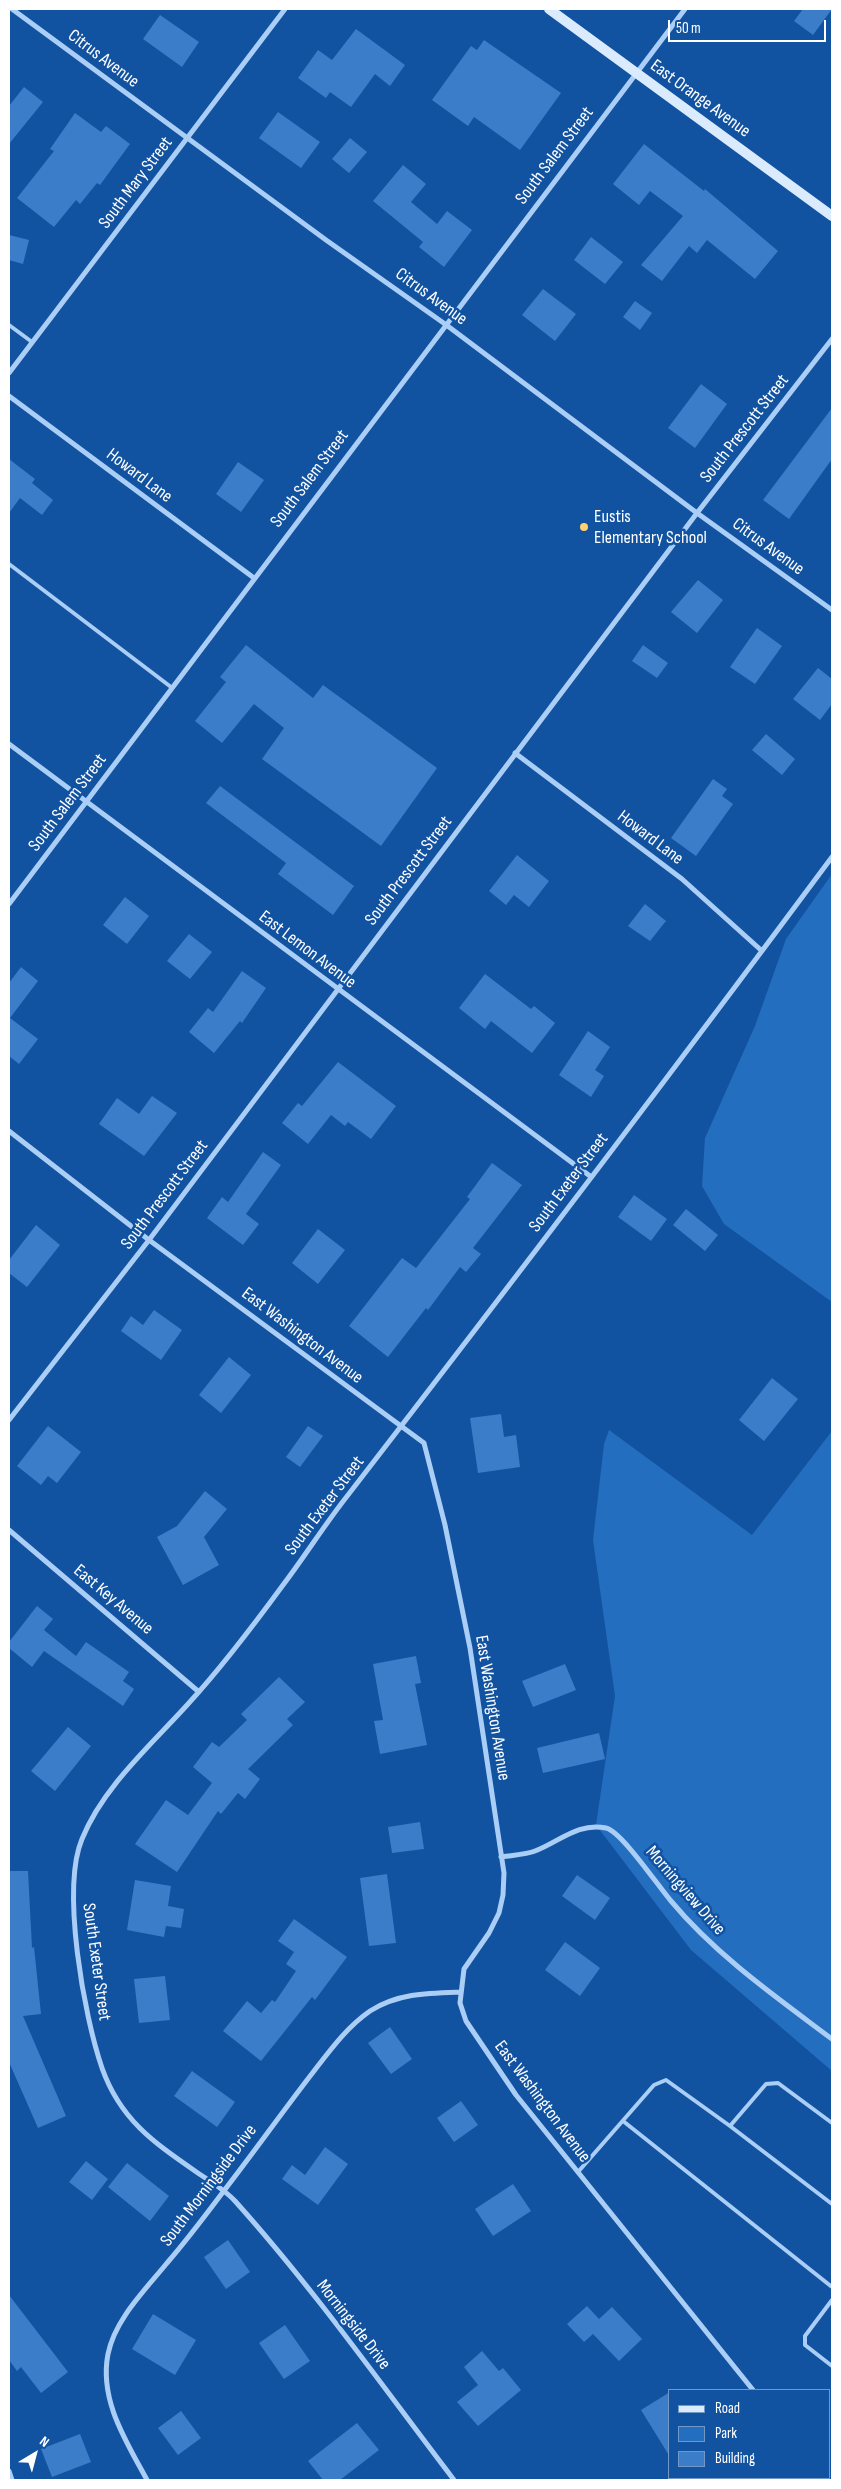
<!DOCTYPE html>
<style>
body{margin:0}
#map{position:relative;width:841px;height:2489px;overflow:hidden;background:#1253a1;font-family:"Sofia Sans Condensed",sans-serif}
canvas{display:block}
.frame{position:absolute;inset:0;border:10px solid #fff;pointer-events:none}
.legend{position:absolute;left:668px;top:2389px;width:162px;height:90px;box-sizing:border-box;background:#1253a1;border:1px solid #7198c7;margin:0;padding:6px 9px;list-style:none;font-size:15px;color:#fff}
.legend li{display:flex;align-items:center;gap:10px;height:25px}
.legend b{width:25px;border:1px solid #7198c7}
.north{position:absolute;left:10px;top:2429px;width:50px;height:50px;-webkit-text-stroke:4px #1253a1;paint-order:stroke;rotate:37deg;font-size:14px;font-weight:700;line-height:20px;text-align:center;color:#fff}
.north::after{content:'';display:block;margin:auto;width:18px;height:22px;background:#fff;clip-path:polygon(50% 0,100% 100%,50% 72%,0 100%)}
.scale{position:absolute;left:668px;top:20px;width:158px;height:22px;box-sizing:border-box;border:2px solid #fff;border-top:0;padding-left:6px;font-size:15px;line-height:18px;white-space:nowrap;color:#fff;-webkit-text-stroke:4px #1253a1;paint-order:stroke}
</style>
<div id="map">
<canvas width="841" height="2489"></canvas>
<div class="frame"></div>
<ul class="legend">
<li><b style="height:6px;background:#dbebfe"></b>Road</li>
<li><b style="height:14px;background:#246ebf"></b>Park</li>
<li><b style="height:14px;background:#3b7dc8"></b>Building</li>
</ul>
<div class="north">N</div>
<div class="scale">50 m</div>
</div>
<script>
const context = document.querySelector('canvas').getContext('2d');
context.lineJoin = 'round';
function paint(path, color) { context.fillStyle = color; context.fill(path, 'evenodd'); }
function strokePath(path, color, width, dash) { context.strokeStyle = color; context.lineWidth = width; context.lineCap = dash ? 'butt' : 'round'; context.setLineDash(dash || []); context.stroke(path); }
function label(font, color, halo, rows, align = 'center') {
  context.font = font + ' "Sofia Sans Condensed",sans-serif'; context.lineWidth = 5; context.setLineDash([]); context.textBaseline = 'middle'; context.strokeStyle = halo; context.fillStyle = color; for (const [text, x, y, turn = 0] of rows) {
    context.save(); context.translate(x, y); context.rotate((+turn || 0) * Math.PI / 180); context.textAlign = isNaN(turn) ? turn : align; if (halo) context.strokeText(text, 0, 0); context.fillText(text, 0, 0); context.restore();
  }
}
const green = new Path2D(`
 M 832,874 L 832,1302 L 724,1224 L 702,1186 L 705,1138 L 755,1026 L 786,939 Z
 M 609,1430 L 752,1535 L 832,1431 L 832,2071 L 691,1950 L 596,1825 L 615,1696 L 593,1540 L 604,1444 Z`);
const building = new Path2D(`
 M 803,9 L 832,9 L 813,35 L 794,21 Z
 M 160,15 L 199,42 L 182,67 L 143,39 Z
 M 356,29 L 405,65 L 390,86 L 375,74 L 351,107 L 330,92 L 326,98 L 298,78 L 318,50 L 332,60 Z
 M 484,40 L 561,93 L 520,150 L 474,117 L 468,126 L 432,100 L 471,46 L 477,50 Z
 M 24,87 L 43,102 L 9,144 L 9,106 Z
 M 278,112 L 320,142 L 301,168 L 259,138 Z
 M 75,113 L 101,132 L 106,126 L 130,144 L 100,185 L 97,183 L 80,204 L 76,200 L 54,227 L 17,198 L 54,151 L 50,149 Z
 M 350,138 L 367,152 L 349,173 L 332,159 Z
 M 644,144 L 704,191 L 705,189 L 778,251 L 755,279 L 707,240 L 697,253 L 689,246 L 662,281 L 641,265 L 683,216 L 650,191 L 639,205 L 613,184 Z
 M 403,165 L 426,184 L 411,202 L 437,224 L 447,211 L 472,230 L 444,267 L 419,247 L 423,242 L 373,201 Z
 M 9,235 L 29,240 L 23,264 L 9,260 Z
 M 591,237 L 623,262 L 605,284 L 574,260 Z
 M 543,289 L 576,314 L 555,341 L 522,315 Z
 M 635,301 L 652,313 L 640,330 L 623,317 Z
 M 701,384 L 727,404 L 695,448 L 668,428 Z
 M 832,408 L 832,459 L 789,519 L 763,500 Z
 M 9,459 L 35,479 L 32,483 L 53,500 L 42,515 L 20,498 L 9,513 Z
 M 238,462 L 264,480 L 241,512 L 216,494 Z
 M 698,580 L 723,600 L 697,633 L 671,612 Z
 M 757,628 L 782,646 L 755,684 L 730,667 Z
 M 246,645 L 313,698 L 323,685 L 437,768 L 381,846 L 262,759 L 284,728 L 254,704 L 222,743 L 195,721 L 226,682 L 220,677 Z
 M 643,645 L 668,663 L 657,678 L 632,661 Z
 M 818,668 L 832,679 L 832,704 L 820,720 L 793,699 Z
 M 766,734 L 795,759 L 782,775 L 752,750 Z
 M 713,779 L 727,789 L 722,796 L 733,804 L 696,856 L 671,838 Z
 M 220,786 L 354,886 L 333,915 L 278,874 L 286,863 L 206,803 Z
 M 517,855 L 549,881 L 529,907 L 514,895 L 506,905 L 489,891 Z
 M 125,897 L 149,916 L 127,944 L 103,925 Z
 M 645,904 L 666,921 L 650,941 L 628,926 Z
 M 189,934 L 212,952 L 190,979 L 167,961 Z
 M 21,967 L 38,981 L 10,1018 L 38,1039 L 19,1064 L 9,1056 L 9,983 Z
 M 242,971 L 266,988 L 242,1023 L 240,1021 L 214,1053 L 189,1032 L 208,1008 L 213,1012 Z
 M 485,974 L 531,1009 L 534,1006 L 555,1023 L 532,1053 L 491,1021 L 485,1029 L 459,1008 Z
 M 588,1031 L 610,1047 L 595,1070 L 604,1076 L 591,1097 L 559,1075 Z
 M 338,1062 L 396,1106 L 371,1139 L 348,1122 L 345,1126 L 331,1115 L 308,1144 L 282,1123 L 298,1103 L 302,1106 Z
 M 152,1096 L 177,1113 L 144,1156 L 99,1124 L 117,1098 L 139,1114 Z
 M 263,1152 L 281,1165 L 246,1214 L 259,1224 L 243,1245 L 207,1218 L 222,1197 L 228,1202 Z
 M 492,1163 L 522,1185 L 473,1248 L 481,1254 L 466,1272 L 460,1267 L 428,1310 L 426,1308 L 388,1357 L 349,1326 L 402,1258 L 416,1268 L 470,1199 L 467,1197 Z
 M 634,1195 L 667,1219 L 651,1241 L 618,1217 Z
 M 686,1209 L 718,1235 L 705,1251 L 673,1225 Z
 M 36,1225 L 60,1245 L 27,1287 L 9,1273 L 9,1260 Z
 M 318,1229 L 345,1250 L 318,1284 L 292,1263 Z
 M 154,1310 L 182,1330 L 161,1360 L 121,1331 L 131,1316 L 143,1325 Z
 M 229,1357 L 251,1375 L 221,1413 L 199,1395 Z
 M 772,1378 L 798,1399 L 764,1441 L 739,1420 Z
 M 501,1414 L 504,1437 L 516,1435 L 520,1467 L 478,1473 L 470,1418 Z
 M 48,1426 L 81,1452 L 57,1483 L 48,1476 L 41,1485 L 17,1466 Z
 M 308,1426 L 323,1436 L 300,1467 L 286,1457 Z
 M 205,1491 L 227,1509 L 204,1537 L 219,1565 L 183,1585 L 157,1537 L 177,1526 Z
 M 37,1606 L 53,1619 L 44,1630 L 76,1656 L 86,1642 L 129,1672 L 123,1681 L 134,1689 L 123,1706 L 44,1651 L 32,1667 L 9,1648 L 9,1642 Z
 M 416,1656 L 421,1683 L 415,1684 L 427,1745 L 380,1754 L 374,1721 L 383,1720 L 373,1664 Z
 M 565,1664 L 576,1690 L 533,1707 L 522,1681 Z
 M 279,1677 L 305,1702 L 287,1719 L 293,1725 L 248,1769 L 260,1779 L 245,1799 L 238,1793 L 221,1814 L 218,1811 L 177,1872 L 135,1844 L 166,1800 L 188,1815 L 212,1783 L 193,1767 L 212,1742 L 219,1747 L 247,1720 L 241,1714 Z
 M 68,1727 L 91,1746 L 55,1791 L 31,1771 Z
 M 599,1733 L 605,1759 L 543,1773 L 537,1748 Z
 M 420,1822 L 424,1849 L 392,1853 L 388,1827 Z
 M 9,1871 L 28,1871 L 32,1948 L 34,1947 L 41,2014 L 23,2016 L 66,2116 L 38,2128 L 9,2062 Z
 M 387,1874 L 396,1943 L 369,1946 L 360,1878 Z
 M 577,1875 L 610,1898 L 595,1920 L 562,1896 Z
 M 135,1880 L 171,1886 L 168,1906 L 184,1909 L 181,1928 L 166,1926 L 164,1937 L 127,1930 Z
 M 294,1919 L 347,1957 L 315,2000 L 312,1997 L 261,2061 L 223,2031 L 247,2001 L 261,2013 L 272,2000 L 275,2002 L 296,1971 L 286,1964 L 294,1952 L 278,1941 Z
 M 565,1942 L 600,1968 L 580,1996 L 545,1970 Z
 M 165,1976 L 170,2020 L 139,2023 L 134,1979 Z
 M 390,2027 L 412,2059 L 391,2074 L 368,2043 Z
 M 192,2071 L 235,2102 L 217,2127 L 174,2096 Z
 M 461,2101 L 478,2125 L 454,2142 L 437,2118 Z
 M 325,2147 L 348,2164 L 318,2205 L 282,2179 L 292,2165 L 305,2175 Z
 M 86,2161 L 108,2179 L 92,2200 L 69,2182 Z
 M 127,2163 L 169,2196 L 150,2221 L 108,2187 Z
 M 513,2184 L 531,2211 L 493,2236 L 475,2209 Z
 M 228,2240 L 250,2272 L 226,2289 L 204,2257 Z
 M 9,2295 L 68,2372 L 41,2393 L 21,2367 L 17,2371 L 9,2360 Z
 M 587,2306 L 599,2319 L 612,2307 L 642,2339 L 619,2361 L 593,2334 L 584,2342 L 567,2324 Z
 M 153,2314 L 196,2340 L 175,2375 L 132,2349 Z
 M 285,2325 L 310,2361 L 284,2379 L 259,2343 Z
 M 482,2351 L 499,2371 L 503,2368 L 521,2390 L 478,2426 L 457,2402 L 478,2385 L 464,2367 Z
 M 670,2392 L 670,2457 L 641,2410 Z
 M 181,2411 L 201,2438 L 178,2455 L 158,2428 Z
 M 357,2423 L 379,2450 L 340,2480 L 323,2480 L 308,2461 Z
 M 80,2434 L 91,2462 L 52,2477 L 41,2449 Z`);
const lane = new Path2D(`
 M 9,325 L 32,342
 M 9,564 L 171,687
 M 623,2121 L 832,2287
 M 730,2126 L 832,2204
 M 578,2172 L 654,2085 L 666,2080 L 730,2126 L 766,2084 L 778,2083 L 832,2123
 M 832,2300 L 805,2336 L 805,2345 L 832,2366`);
const street = new Path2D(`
 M 12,9 L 326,240 L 445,324 L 697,513 L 832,610
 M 9,373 L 285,9
 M 9,396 L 254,578
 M 9,744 L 590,1176
 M 515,753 L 682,879 L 762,951
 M 9,904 L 685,9
 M 9,1131 L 149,1240 L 424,1443 L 445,1525 L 470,1648 L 504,1873 L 503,1895 L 499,1913 L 489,1933 L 464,1969 L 460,2003 L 466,2021 L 516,2095 L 753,2390
 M 9,1420 L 149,1240 L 697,513 L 832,339
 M 9,1530 L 199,1692
 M 501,1857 C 512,1855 525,1855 535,1851 C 559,1842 578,1822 606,1828 C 621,1831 658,1886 671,1901 C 716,1955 776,1997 832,2039
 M 9,2471 L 12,2480
 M 819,2478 L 821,2480
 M 147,2480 C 126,2441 99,2400 108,2354 C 115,2319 146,2289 167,2263 C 187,2240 205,2216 223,2192 C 254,2152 283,2111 314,2071 C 331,2049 347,2027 370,2011 C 398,1993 429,1993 461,1992
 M 454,2480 C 383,2387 314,2289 235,2201 C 224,2189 208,2180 195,2171 C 153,2142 120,2119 102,2068 C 84,2016 61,1889 82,1839 C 103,1787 151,1745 188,1704 C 222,1667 253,1626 283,1585 C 305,1556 325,1524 348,1495 C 511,1284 673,1071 832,857`);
const secondary = new Path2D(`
 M 549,9 L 832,216`);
const markers = [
 [584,527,5,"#ffd26e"]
];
const streetNames = [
 ["Citrus Avenue",103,59,37],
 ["East Orange Avenue",700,99,36],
 ["South Salem Street",555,156,-53],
 ["South Mary Street",136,183,-53],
 ["Citrus Avenue",431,297,36],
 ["South Prescott Street",745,429,-52],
 ["Howard Lane",139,476,37],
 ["South Salem Street",310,479,-53],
 ["Citrus Avenue",768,547,36],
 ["South Salem Street",68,803,-53],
 ["Howard Lane",650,838,37],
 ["South Prescott Street",409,871,-53],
 ["East Lemon Avenue",307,950,37],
 ["South Exeter Street",569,1183,-53],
 ["South Prescott Street",165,1195,-53],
 ["East Washington Avenue",302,1336,37],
 ["South Exeter Street",325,1506,-53],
 ["East Key Avenue",113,1600,40],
 ["East Washington Avenue",492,1708,81],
 ["Morningview Drive",685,1891,49],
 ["South Exeter Street",96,1962,82],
 ["East Washington Avenue",542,2102,53],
 ["South Morningside Drive",209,2186,-53],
 ["Morningside Drive",353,2325,52]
];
const poiNames = [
 ["Eustis",594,517],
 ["Elementary School",594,538]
];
paint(green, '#246ebf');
paint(building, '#3b7dc8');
strokePath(lane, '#aacef5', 4);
strokePath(street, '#aacef5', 5);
strokePath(secondary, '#dbebfe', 10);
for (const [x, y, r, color] of markers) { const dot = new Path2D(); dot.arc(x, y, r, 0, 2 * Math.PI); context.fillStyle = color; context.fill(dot); strokePath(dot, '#1253a1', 2); }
label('18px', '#fff', '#1253a1', streetNames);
label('18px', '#fff', '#1253a1', poiNames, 'left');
</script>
